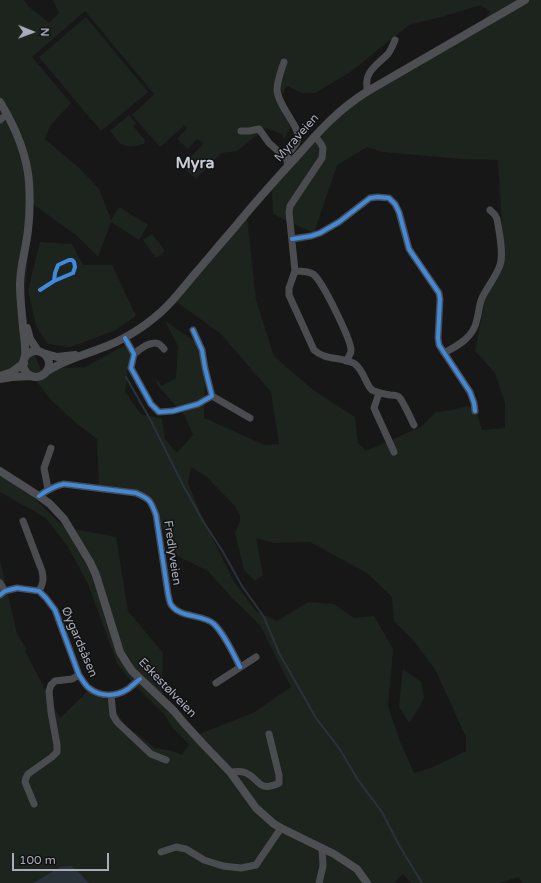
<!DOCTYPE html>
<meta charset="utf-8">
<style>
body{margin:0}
#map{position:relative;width:541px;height:883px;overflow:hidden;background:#171717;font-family:"Varela Round",sans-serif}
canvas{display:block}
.north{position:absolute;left:12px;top:12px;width:40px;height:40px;-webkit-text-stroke:3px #111113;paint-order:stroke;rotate:91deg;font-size:11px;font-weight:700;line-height:16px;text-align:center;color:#a8adb8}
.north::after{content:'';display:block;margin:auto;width:14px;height:18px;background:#a8adb8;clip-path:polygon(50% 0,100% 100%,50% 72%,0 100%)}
.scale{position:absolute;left:12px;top:853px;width:97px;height:18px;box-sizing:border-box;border:2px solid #a8adb8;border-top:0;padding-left:5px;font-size:12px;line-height:14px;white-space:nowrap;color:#a8adb8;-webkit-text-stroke:3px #111113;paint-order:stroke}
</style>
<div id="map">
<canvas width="541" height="883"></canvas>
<div class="north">N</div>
<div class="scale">100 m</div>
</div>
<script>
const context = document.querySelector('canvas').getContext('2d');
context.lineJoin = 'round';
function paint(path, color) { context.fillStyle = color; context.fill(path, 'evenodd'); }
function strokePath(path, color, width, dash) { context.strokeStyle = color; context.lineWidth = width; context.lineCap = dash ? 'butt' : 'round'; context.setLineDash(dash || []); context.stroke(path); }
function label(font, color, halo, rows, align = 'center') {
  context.font = font + ' "Varela Round",sans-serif'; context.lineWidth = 3; context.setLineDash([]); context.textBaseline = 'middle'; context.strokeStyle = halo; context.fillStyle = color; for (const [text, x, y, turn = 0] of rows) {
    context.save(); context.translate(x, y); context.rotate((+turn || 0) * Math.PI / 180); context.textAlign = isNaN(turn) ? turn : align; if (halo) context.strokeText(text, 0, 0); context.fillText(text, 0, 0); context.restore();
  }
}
const green = new Path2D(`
 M 0,0 L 24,0 L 28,6 L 49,23 L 59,13 L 53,0 L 541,0 L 541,883 L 523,883 L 518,877 L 500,883 L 411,883 L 403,874 L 394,883 L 89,883 L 77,870 L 60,867 L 33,883 L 0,883 L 0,560 L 17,634 L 27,650 L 25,651 L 60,718 L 90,689 L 110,701 L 127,729 L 136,733 L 155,748 L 173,751 L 182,755 L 189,744 L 173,728 L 165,715 L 129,679 L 117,663 L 88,584 L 68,547 L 46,518 L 0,492 L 0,475 L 32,496 L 64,527 L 116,537 L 128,611 L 163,653 L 162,698 L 194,736 L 253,713 L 291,687 L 260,625 L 231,597 L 208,571 L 173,554 L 159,518 L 142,498 L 99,490 L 97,439 L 75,422 L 52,401 L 29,372 L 0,377 ZM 481,5 L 490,12 L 478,27 L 350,105 L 289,159 L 272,191 L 273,214 L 314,233 L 337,165 L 367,147 L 383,152 L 462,159 L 498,160 L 504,259 L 485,300 L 475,351 L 495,373 L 505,403 L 505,428 L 482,430 L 477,413 L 468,406 L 451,410 L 436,412 L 421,427 L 366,451 L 358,443 L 355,417 L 313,390 L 274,356 L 256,300 L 247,218 L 223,247 L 171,306 L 178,303 L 220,333 L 271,392 L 279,444 L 265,445 L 204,418 L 205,377 L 197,343 L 165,321 L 178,346 L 176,378 L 162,386 L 155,378 L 159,387 L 185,416 L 193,435 L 177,453 L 165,439 L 162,419 L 141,414 L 125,392 L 130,353 L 127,344 L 85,367 L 41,369 L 33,353 L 24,304 L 30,232 L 33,204 L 76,235 L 98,257 L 111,222 L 139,240 L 148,225 L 119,207 L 111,220 L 99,189 L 78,167 L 45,139 L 50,126 L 71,103 L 32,57 L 85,11 L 154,94 L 132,115 L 160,147 L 184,126 L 182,123 L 187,128 L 177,139 L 188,149 L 197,139 L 204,143 L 182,166 L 196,179 L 221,153 L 237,151 L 266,128 L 282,134 L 284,139 L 290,128 L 281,97 L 287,86 L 302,93 L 315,93 L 349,73 L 409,25 L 445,16 ZM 191,467 L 206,476 L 235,506 L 240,516 L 240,521 L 235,533 L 244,570 L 255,581 L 263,575 L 256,538 L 274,543 L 310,542 L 367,573 L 392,597 L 394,621 L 412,639 L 435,669 L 466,737 L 466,751 L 431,768 L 414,773 L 400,741 L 388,706 L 393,649 L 374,616 L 354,618 L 334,604 L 308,602 L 277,621 L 257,612 L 234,582 L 201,515 L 188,483 Z
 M 86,17 L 148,92 L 101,131 L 39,57 Z
 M 129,115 L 136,123 L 133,126 L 145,140 L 144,144 C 138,146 127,148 121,144 C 117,141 114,135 110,131 Z
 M 152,234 L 165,251 L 156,258 L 143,240 Z
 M 40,242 L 72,244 L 83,265 L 112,265 L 136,316 L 114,331 L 70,347 L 48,344 L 36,326 L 28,290 Z
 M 403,669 L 421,682 L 424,697 L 421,705 L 409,723 L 399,707 Z`);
const water = new Path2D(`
 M 71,866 L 77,870 L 89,883 L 33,883 L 60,867 Z`);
const stream = new Path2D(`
 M 126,377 L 150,419 L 184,487 L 203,521 L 223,552 L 242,586 L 264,617 L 279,653 L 316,718 L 339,748 L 358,780 L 382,812 L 399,845 L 422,883`);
const minor = new Path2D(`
 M 284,62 C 281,71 277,81 277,90 C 278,106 300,127 298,138 C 297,149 283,151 288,165
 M 368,91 C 362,73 377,65 388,54 C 391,50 393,45 395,40
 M 0,120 L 7,114
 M 241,131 L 249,131 L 259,129 L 269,143 L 287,159
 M 292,239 L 311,236 L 320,233 L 339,222 L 370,198 L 378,197 L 389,198 L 395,204 L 399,212 L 409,249 L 439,293 L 440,299 L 438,338 L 439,345 L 470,392 L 474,403 L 475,411
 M 295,271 L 289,212 L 290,206 L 322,158 L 323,148 L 321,144 L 315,136
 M 125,338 L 134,354 L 131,368 L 151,404 L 159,412 L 173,411 L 198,404 L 212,396 L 205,368 L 202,350 L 193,330
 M 444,353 C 459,345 474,337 477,319 C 479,312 479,305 482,298 C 487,287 496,277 500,265 C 504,254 499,231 497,219 L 495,215 L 490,210
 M 134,354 C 140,349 151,340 159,344 C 160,344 163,348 164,349
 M 346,361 C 348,358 351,354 351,350 C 351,340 322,280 313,274 C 308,271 301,271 295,271 L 289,288 L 289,295 L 314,350 C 326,361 342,356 355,364 C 364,371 366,385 372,390 C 377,393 385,394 390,395 C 393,395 397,395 399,397 C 403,401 411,419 414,425
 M 379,393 L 374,408 L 394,452
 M 212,396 L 250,418
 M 48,489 L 44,468 L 51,448
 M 39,496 C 47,490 54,486 64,484 L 136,493 C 150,499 151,501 156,515 L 168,594 C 169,597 169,603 172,606 C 181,618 203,614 214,624 C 225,635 233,653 240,667
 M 23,521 L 42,571 C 44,580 43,584 39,591
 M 0,583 L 5,591
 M 0,595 L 5,591 L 17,588 L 39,591 L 46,598 L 55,610 L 79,675 C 82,679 85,685 89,688 C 100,697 116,697 128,689 C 132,686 136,682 140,679
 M 216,683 L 256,657
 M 111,695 L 113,715 L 117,722 L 151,754 L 166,760
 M 230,772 C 236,772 241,770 246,773 C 260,779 258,793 279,783 L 279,775 L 269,734
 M 34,804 L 25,782 L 26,778 L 28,774 L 52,757 L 57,752 L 57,745 L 51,712 L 49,691 L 51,685 L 55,681 L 72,679 L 79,675
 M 161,852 L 176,847 L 186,849 L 204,860 L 223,866 L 241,868 L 256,865 L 281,828
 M 319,883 L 323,866 L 322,848`);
const major = new Path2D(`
 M 0,102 C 14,125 27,155 29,182 C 30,198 30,214 28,230 C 26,249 20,266 20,285 C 20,299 22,313 23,327 C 24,337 26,347 25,357
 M 27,328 L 30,339 L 38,351
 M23 364a13 13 0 1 1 26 0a13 13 0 1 1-26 0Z
 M 43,353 L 57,357 L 75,355
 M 46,372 C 62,361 81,356 99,349 C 122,341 143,328 161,312 C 173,301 183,288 193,276 C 207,260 221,243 235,227 C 255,202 277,178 299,154 C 321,129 339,109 368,91 L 525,0
 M 0,376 L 12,372 L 24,363
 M 0,379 L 12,377 L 32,376
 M 0,471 L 25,487 L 39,496 L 50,504 L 64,519 L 90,562 L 96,575 L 120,652 L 126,662 L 132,671 L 174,711 L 183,722 L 203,744 L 230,772 L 256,808 L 274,824 L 281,828 L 334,854 L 357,869 L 367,883`);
const cycleway = new Path2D(`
 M 292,239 L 311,236 L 320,233 L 339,222 L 370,198 L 378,197 L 389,198 L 395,204 L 399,212 L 409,249 L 439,293 L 440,299 L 438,338 L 439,345 L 470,392 L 474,403 L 475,411
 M 40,290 L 54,281 L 73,273 L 75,267 L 74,262 L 72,260 L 69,260 L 58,265 L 55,273 L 54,281
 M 125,338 L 134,354 L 131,368 L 151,404 L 159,412 L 173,411 L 198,404 L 212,396 L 205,368 L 202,350 L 193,330
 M 39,496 C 47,490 54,486 64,484 L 136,493 C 150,499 151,501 156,515 L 168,594 C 169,597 169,603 172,606 C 181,618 203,614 214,624 C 225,635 233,653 240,667
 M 0,595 L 5,591 L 17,588 L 39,591 L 46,598 L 55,610 L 79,675 C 82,679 85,685 89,688 C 100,697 116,697 128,689 C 132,686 136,682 140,679`);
const streetNames = [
 ["Myraveien",297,138,-48],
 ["Fredlyveien",172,553,82],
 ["Øygardsåsen",79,642,67],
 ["Eskestølveien",167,688,46]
];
const districtNames = [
 ["Myra",195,164]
];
paint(green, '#1d241e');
paint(water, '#2a3239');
strokePath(stream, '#2a3239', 2);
strokePath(minor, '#4b4c50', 7);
strokePath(major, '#4d4f52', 8);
strokePath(cycleway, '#408adc', 4);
label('12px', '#a8adb8', '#111113', streetNames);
label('bold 16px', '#c9ccd4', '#111113', districtNames);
</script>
